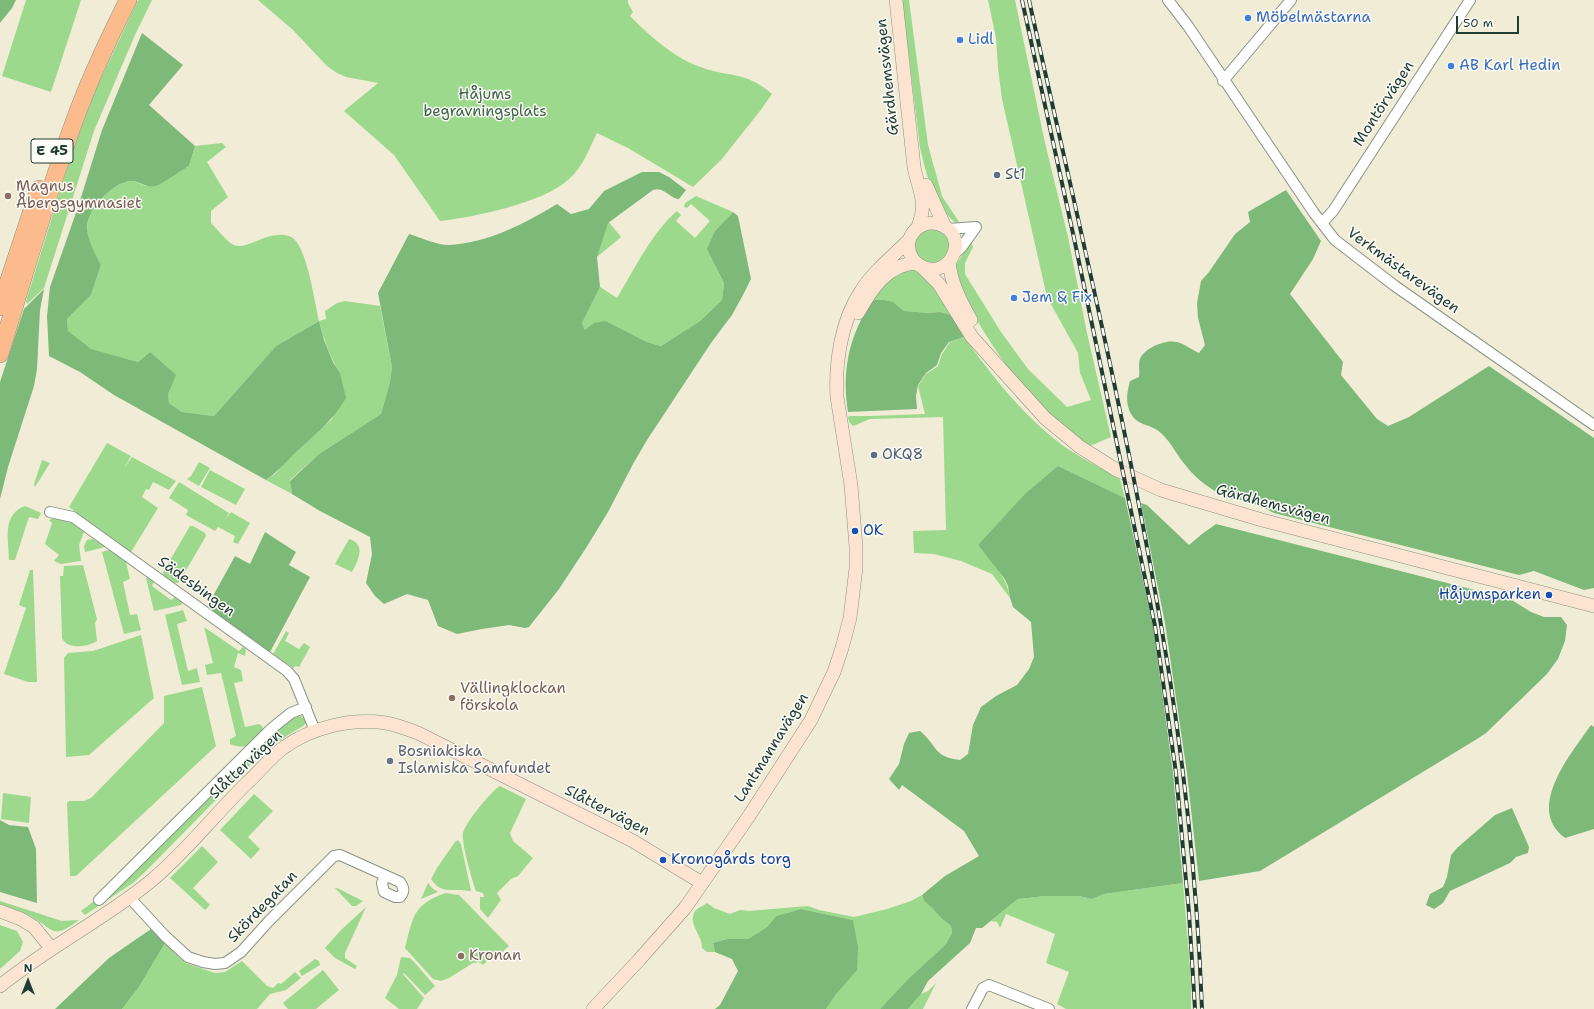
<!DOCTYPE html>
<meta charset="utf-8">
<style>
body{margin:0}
#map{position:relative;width:1594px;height:1009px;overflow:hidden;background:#f1ecd5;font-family:"Shantell Sans",sans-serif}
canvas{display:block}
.north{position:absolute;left:8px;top:961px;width:40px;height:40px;-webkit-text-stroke:3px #fdfcf7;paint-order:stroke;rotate:0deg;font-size:11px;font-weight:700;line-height:16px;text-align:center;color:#1f3d34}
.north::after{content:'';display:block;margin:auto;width:14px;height:18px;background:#1f3d34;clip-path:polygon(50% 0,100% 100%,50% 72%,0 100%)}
.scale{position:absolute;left:1456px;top:16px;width:63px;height:18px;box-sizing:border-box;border:2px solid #1f3d34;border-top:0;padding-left:5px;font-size:12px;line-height:14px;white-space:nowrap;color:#1f3d34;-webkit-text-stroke:3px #fdfcf7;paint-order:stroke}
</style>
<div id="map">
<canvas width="1594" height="1009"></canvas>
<div class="north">N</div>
<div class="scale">50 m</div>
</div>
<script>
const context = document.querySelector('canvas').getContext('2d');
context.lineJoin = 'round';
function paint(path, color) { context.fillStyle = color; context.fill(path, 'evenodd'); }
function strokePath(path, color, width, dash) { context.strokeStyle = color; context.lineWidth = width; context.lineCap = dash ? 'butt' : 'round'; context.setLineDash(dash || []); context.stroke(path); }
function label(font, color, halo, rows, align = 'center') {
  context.font = font + ' "Shantell Sans",sans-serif'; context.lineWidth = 3; context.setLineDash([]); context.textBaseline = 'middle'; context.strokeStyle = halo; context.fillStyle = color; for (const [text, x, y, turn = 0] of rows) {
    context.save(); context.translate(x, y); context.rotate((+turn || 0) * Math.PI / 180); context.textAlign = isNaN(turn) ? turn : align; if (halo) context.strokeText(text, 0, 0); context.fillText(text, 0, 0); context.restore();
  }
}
const green = new Path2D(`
 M 26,0 L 81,0 L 51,92 L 2,76 Z
 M 138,0 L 152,0 L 135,35 L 94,131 L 44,288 L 27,304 L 26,301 L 75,143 L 97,87 Z
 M 258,0 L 628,0 L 628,3 L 633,12 L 630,16 C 649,35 673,57 698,66 C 727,78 745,70 772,94 L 760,111 L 721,160 L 693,187 L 628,148 L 597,133 C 589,149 583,167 569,179 C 544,203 474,217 440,221 L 394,155 L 344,111 L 378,83 L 346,77 L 337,73 L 327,66 L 293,30 Z
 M 902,0 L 909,0 L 928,145 L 942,196 L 959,222 L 956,223 C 934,206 926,173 920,148 Z
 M 988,0 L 1015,0 L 1045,143 L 1068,237 L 1087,333 L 1111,437 L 1090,446 C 1079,438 1068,431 1058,422 C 1027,395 1002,362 981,327 C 970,309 958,288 955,266 L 971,242 L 973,247 L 965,263 L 965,274 L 1001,332 L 1028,369 L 1067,407 L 1091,400 L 1080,373 L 1078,353 L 1047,297 L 1002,99 L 998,68 L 996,38 Z
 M 222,143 L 226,147 L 207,162 L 228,197 L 211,211 L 211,223 C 216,228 226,240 232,244 C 241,249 251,243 259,240 C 268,236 285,231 294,239 C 307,250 315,303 319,321 L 326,319 L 325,311 L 337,303 L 345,301 L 380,306 L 392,367 L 390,382 L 381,414 L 319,454 L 290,480 L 292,494 L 266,480 L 275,474 L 287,460 L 332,419 L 340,373 C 330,357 324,340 319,321 L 276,346 L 214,416 L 182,412 L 169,403 L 168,395 L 150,352 L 138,362 L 90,349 L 68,332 L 67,319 L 91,295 L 101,265 C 95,254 86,240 87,227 C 88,210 112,182 131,181 C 135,181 142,185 146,186 L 189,166 L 195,146 Z
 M 696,196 L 733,212 L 715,231 L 716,267 L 724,283 L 722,300 L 700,321 L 661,346 L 647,342 L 606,321 L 585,330 L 582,323 L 600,287 L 617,298 C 633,271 653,231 677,211 L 681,215 L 676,221 L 695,238 L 710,221 L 691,204 L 687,208 L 684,207 L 685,203 Z
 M 607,220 L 621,237 L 579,272 Z
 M 926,228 L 943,231 L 951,243 L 946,259 L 933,265 L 920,260 C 913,243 912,240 926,228 Z
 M 907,268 L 919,270 L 932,284 L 951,315 L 940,312 L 929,313 L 904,311 L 893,302 L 867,306 L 876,289 Z
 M 964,337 C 993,377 1024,417 1065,447 C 1083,459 1102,469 1120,479 L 1125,498 L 1058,466 L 978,545 C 991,562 1007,576 1010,598 L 992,574 L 961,561 L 934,554 L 914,553 L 913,531 L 946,530 L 943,417 L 870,419 L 853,426 L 849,422 L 848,417 L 850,416 L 871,416 L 925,414 L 918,386 L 926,374 L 938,366 L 942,354 L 950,342 Z
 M 107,443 L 131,456 L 124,468 L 132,457 L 176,481 L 169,490 L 153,482 L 149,490 L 146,489 L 142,497 L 158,508 L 131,552 L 69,507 Z
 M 42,460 L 50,463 L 35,487 L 34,484 Z
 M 199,462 L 210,468 L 199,486 L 187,479 L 191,476 Z
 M 210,470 L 245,489 L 236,505 L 201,487 Z
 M 179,482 L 229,513 L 225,520 L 231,512 L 250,523 L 238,544 L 233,542 L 235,536 L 218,527 L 215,531 L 186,515 L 188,510 L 169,498 Z
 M 25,506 L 41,513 L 38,519 L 29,517 L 15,560 L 9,560 C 9,540 1,515 25,506 Z
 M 54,518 L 72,523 L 84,532 L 79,545 L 81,561 L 61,564 L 54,561 L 59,555 L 45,544 L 52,523 L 49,520 Z
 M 190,526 L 193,526 L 205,533 L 206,536 L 181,579 L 178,583 L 175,583 L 164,577 L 163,572 Z
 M 93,539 L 105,547 L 85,552 L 84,546 L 87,540 Z
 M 349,539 C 367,544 358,561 352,572 L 335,564 Z
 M 109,550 L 126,562 L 130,579 L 123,582 L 130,615 L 137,614 L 141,630 L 124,634 L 102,552 Z
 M 83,565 L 97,619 L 95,623 L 97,641 C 88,647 67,650 62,638 L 60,576 L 63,576 L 64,566 Z
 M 30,570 L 33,570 L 37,682 L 28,682 L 4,674 L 26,608 L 19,605 Z
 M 146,578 L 148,578 L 154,582 L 152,586 L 171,600 L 175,597 L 183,602 L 181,605 L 154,611 Z
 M 183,610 L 187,621 L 177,624 L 188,671 L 197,668 L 200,682 L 182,685 L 165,615 Z
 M 204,627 L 239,651 L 243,647 L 246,649 L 245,656 L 238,653 L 234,667 L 241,670 L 243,681 L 234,683 L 245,727 L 259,724 L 262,726 L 264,731 C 252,743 248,751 230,744 L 230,739 L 236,736 L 221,673 L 207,675 L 205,665 L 213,663 Z
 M 286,631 L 289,633 L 285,641 L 299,649 L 304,643 L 310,647 L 299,667 L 296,666 L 293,668 L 273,654 Z
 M 141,635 L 154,698 L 89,755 L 66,757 L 64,658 L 68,653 L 93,651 Z
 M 202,687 L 216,746 L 76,876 L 70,876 L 67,803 L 69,801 L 84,801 L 91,798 L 164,723 L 164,696 Z
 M 294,715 C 301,715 303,716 306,723 L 303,726 L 288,735 L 258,757 L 147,870 L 133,883 L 85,915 L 81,911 L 133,871 L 248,757 Z
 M 500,786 L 526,799 L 510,833 L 513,841 L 533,858 L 518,876 L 511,879 L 497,893 L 501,900 L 488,918 L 480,909 L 480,897 L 484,897 L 483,893 L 476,891 C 472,881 461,841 463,833 C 466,822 491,791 500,786 Z
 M 3,793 L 31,797 L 29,823 L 1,819 Z
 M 254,794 L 273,811 L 248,837 L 260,849 L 251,859 L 220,830 Z
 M 458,840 L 461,844 L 471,891 L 469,891 C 453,888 441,895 431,879 L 437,868 L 455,842 Z
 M 202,846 L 218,862 L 193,888 L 210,905 L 205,910 L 170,878 Z
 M 428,883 L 432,888 L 438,892 L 421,899 Z
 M 1183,883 L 1191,980 L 1191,1009 L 1066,1009 L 1057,1004 L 1069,972 L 1046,963 L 1055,934 L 1006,914 L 1000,928 L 997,922 L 991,921 L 1018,899 L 1046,896 L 1079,896 L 1092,899 L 1104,894 Z
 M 335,888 L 337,888 L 363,901 L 356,906 L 352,906 Z
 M 446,893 L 459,895 L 509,946 L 500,954 L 491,957 L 483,965 L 479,962 L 473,963 L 449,978 L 441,981 L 433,979 L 405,948 C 413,917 413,904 446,893 Z
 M 922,895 L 924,901 L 932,908 L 942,919 L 951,926 L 952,933 L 945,945 L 908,979 L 880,1009 L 826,1009 L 837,993 L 853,920 L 801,909 L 776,916 L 767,927 L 748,939 L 727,939 L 713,943 L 715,952 L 707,952 L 702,948 C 703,936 686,922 696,910 C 699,907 704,906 707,903 L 714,908 L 730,914 L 740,910 L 749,911 L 808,906 L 819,910 L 854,917 L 887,909 L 911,901 Z
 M 0,901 L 62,921 L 79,920 C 51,941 55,929 30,916 C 21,911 10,908 0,904 Z
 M 366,907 L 345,953 L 345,958 L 357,966 L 355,969 L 335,958 L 325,948 L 341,930 Z
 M 0,925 L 17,931 L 23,942 L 20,951 L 0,969 Z
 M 165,943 L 185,963 L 215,973 L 225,972 L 242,961 L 267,986 L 273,988 L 278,983 L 281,984 L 295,972 L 301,978 L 286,990 L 270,994 L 257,1009 L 122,1009 L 139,987 Z
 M 401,957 L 410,958 L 415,963 L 403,974 L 424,998 L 417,1009 L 399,1009 L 385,998 L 397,975 Z
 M 315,959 L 319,961 L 320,965 L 302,976 L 299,971 Z
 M 415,963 L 435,986 L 425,995 L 404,973 Z
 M 323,970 L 339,990 L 316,1009 L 288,1009 L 283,1003 Z
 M 936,983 L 923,1009 L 908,1009 L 921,994 L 928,991 Z`);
const forest = new Path2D(`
 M 0,0 L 16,0 L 12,8 L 0,23 Z
 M 142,33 L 183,65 L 149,105 L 195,146 L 189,166 C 181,170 163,184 155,186 C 146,188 139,181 131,181 C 112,182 85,212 87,230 C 89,243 95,254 101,265 L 91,295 L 67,319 L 68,331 L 91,349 L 138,362 L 150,352 L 176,375 L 168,394 L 169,403 L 182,412 L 214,416 L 276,346 L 319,321 L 324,340 L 333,362 L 340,373 L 346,398 C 333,421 312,437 293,455 C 284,464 276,473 266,480 L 114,395 L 80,372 L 49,356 L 47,316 L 50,287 L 78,207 L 102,130 Z
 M 642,172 L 659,172 L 669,177 L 686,190 L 679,199 C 669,198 664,186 653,190 L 608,223 L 597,257 L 600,287 L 582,323 L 585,330 L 594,323 L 606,321 L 647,342 L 661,346 L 700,321 L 722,300 L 724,283 L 707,249 L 715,231 L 733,212 L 738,216 L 751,279 L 743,295 L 732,315 L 711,343 L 647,440 L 633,464 L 608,512 L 586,548 L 559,589 L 529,627 L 525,628 L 509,625 L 482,629 L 457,634 L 438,626 L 428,600 L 407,594 L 384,604 L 375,596 L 366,583 L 372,554 L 370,537 L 320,511 L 292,494 L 290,481 L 319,454 L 381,414 L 390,382 L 392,367 L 378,293 L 409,234 C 419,237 437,245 448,245 C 488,243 524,224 557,204 L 571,214 L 589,209 L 604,191 Z
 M 1286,190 L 1321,241 L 1313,259 L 1290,294 L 1343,362 L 1341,375 L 1377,419 L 1388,426 L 1409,417 L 1489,366 L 1594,438 L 1594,588 L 1584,590 L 1534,571 L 1519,575 L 1274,513 C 1265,508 1256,504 1246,501 C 1239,499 1231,501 1225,497 C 1212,490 1196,479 1187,467 C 1177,456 1172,443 1161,433 C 1150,423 1139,427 1131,414 C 1125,403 1127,392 1130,381 L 1139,377 C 1140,371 1138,364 1140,359 C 1144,348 1166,339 1177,342 C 1185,344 1192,350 1199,353 L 1205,345 L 1198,318 L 1197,303 L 1201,281 L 1209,272 L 1235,234 L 1250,222 L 1248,212 Z
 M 44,289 L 40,310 L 37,369 L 34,386 L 8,467 L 0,499 L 0,382 L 24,309 Z
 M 874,300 L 884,300 L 893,302 L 904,311 L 929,313 L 940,312 L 951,315 L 964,337 L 949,342 L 941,353 L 937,365 L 926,373 L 918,385 L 916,396 L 917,409 L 848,412 C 843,379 846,350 861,320 C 866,311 865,307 874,300 Z
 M 1058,466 L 1125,498 L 1153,626 L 1173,773 L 1183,883 L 1104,894 L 1092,899 L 1079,896 L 1046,896 L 1018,899 L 982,928 L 976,928 L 970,943 L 928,981 L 921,994 L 908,1009 L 880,1009 L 908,979 L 945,945 L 952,933 L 951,926 L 942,919 L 932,908 L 924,901 L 922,895 L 945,876 L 979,856 L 964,831 L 902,785 L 899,790 L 889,779 L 899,764 L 904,744 L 909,733 L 920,731 C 938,746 933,757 960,760 L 968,754 L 973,725 L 981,707 L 996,696 L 1017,685 L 1029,669 L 1034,657 L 1031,622 L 1013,607 L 1010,598 L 1008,586 L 1004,578 L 978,545 L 1025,494 Z
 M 1141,503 L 1147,505 L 1189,545 L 1202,534 L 1216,524 L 1510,599 L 1531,612 L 1544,617 L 1561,617 L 1567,625 L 1565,641 L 1558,659 L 1547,674 L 1486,733 L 1477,739 L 1260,871 L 1199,881 L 1187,773 L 1165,623 Z
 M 265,532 L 296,552 L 289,565 L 310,577 L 270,652 L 207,607 L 235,556 L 250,564 Z
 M 1591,725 L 1594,727 L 1594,829 L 1565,838 C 1525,808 1571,754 1591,725 Z
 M 1512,808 L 1529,847 L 1528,853 L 1516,857 L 1510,863 L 1450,891 L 1443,903 L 1434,909 L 1426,905 L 1430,894 L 1443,887 L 1447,877 L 1451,855 L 1457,848 L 1495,815 Z
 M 0,820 L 9,825 L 28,827 L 36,849 L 37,903 L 0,892 Z
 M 801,909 L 853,920 L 858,947 L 857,970 L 837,993 L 826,1009 L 715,1009 L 720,1005 L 738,971 L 732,959 L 715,952 L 713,943 L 727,939 L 748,939 L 767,927 L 776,916 Z
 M 151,929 L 165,943 L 139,987 L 122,1009 L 55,1009 L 109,958 Z`);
const street = new Path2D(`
 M 1168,0 L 1188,26 L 1314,213 L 1335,240 L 1395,286 L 1594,425
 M 1223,81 L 1291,0
 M 1322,223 L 1333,211 L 1470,0
 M 948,229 L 976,227
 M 954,254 L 961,248 L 976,227
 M 50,512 L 73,517 L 287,671 L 294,679 L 315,731
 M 129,897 L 165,936 L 188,957 L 203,962 L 215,964 L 225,963 L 241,952 L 269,921 L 334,856 L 340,855 L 400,882 C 404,888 405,891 400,897 L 395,897 L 384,892 L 382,883 L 385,876
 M 99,900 L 271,729 L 291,713 L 306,707
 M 972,1009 L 983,988 L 989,985 L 1049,1009`);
const secondary = new Path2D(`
 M 896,0 L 914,167 C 919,193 928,200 918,227
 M 926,185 L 945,227
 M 949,262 C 951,283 961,302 971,320
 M 923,268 L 939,284 L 972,337 L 1045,418 L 1080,447 L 1115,469 L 1161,490 L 1262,520 L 1594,606
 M 858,313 C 871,290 887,264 916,263
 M 0,911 L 21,919 L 34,927 L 51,948
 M 0,986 C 48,947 103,920 151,881 C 187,851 215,814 248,782 C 260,771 270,758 283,748 C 312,727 351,718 386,723 C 397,725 407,729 418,733 L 633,841 L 702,883
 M 593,1009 L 639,960 L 685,908 L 749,816 L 811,720 L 834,672 L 842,648 L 850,618 L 856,568 L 856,547 L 851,485 L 837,397 C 835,363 841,321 861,291 C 873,272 893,256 909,240 C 921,209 964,225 954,253 C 944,281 904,270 909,240`);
const highway = new Path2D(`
 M 0,307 L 39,189
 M 0,354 C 24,276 46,198 74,122 C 89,80 108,40 128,0`);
const rail = new Path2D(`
 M 1022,0 L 1074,238 L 1155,626 L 1176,773 L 1189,913 L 1195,1009
 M 1029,0 C 1075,208 1125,415 1161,625 C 1183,751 1197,881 1202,1009`);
const markers = [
 [1248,18,4,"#3f7fe0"],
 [960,40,4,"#3f7fe0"],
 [1451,66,4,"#3f7fe0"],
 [997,175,4,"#5c6f8a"],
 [8,196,4,"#8d6e63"],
 [1014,298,4,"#3f7fe0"],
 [874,455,4,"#5c6f8a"],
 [855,531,4,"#1a4fb4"],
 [1549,595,4,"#1a4fb4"],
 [452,698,4,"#8d6e63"],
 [390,761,4,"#6b7280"],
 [663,860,4,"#1a4fb4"],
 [461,956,4,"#8d6e63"]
];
const shields = [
 [52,151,42]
];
const shieldNames = [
 ["E 45",52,151]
];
const shopNames = [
 ["Möbelmästarna",1256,18],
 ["Lidl",968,40],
 ["AB Karl Hedin",1459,66],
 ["Jem & Fix",1022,298]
];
const streetNames = [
 ["Gärdhemsvägen",888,77,-96],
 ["Montörvägen",1384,104,-57],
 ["Verkmästarevägen",1403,271,36],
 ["Gärdhemsvägen",1273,505,15],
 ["Sädesbingen",196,587,36],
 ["Lantmannavägen",772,748,-58],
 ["Slåttervägen",246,765,-43],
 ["Slåttervägen",607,811,27],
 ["Skördegatan",263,907,-46]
];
const parkNames = [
 ["Håjums",485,95],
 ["begravningsplats",485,112]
];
const serviceNames = [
 ["St1",1005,175],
 ["OKQ8",882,455]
];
const educationNames = [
 ["Magnus",16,187],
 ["Åbergsgymnasiet",16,204],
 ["Vällingklockan",460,689],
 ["förskola",460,706],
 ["Kronan",469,956]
];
const transitNames = [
 ["OK",863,531],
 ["Håjumsparken",1541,595,"right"],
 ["Kronogårds torg",671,860]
];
const worshipNames = [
 ["Bosniakiska",398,752],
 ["Islamiska Samfundet",398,769]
];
paint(green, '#9cd98d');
paint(forest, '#7db978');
strokePath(street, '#889484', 12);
strokePath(secondary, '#889484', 14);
strokePath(highway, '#889484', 18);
strokePath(street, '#fff', 10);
strokePath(secondary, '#fde4d1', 13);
strokePath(highway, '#fbbb8c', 17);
strokePath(rail, '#1f3d34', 4);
strokePath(rail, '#fdfcf7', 2.5, [8]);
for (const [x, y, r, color] of markers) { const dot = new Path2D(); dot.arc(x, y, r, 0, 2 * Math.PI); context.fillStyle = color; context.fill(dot); strokePath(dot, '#fdfcf7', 1.5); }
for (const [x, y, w] of shields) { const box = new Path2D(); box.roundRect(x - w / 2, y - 12, w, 24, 3); context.fillStyle = '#fdfcf7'; context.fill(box); strokePath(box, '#1f3d34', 1); }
label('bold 14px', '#1f3d34', null, shieldNames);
label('15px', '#366cbe', '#fdfcf7', shopNames, 'left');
label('15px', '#1f3d34', '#fdfcf7', streetNames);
label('15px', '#3e644a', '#fdfcf7', parkNames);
label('15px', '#4e5e75', '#fdfcf7', serviceNames, 'left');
label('15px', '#785e54', '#fdfcf7', educationNames, 'left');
label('15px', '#164399', '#fdfcf7', transitNames, 'left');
label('15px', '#5b616d', '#fdfcf7', worshipNames, 'left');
</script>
